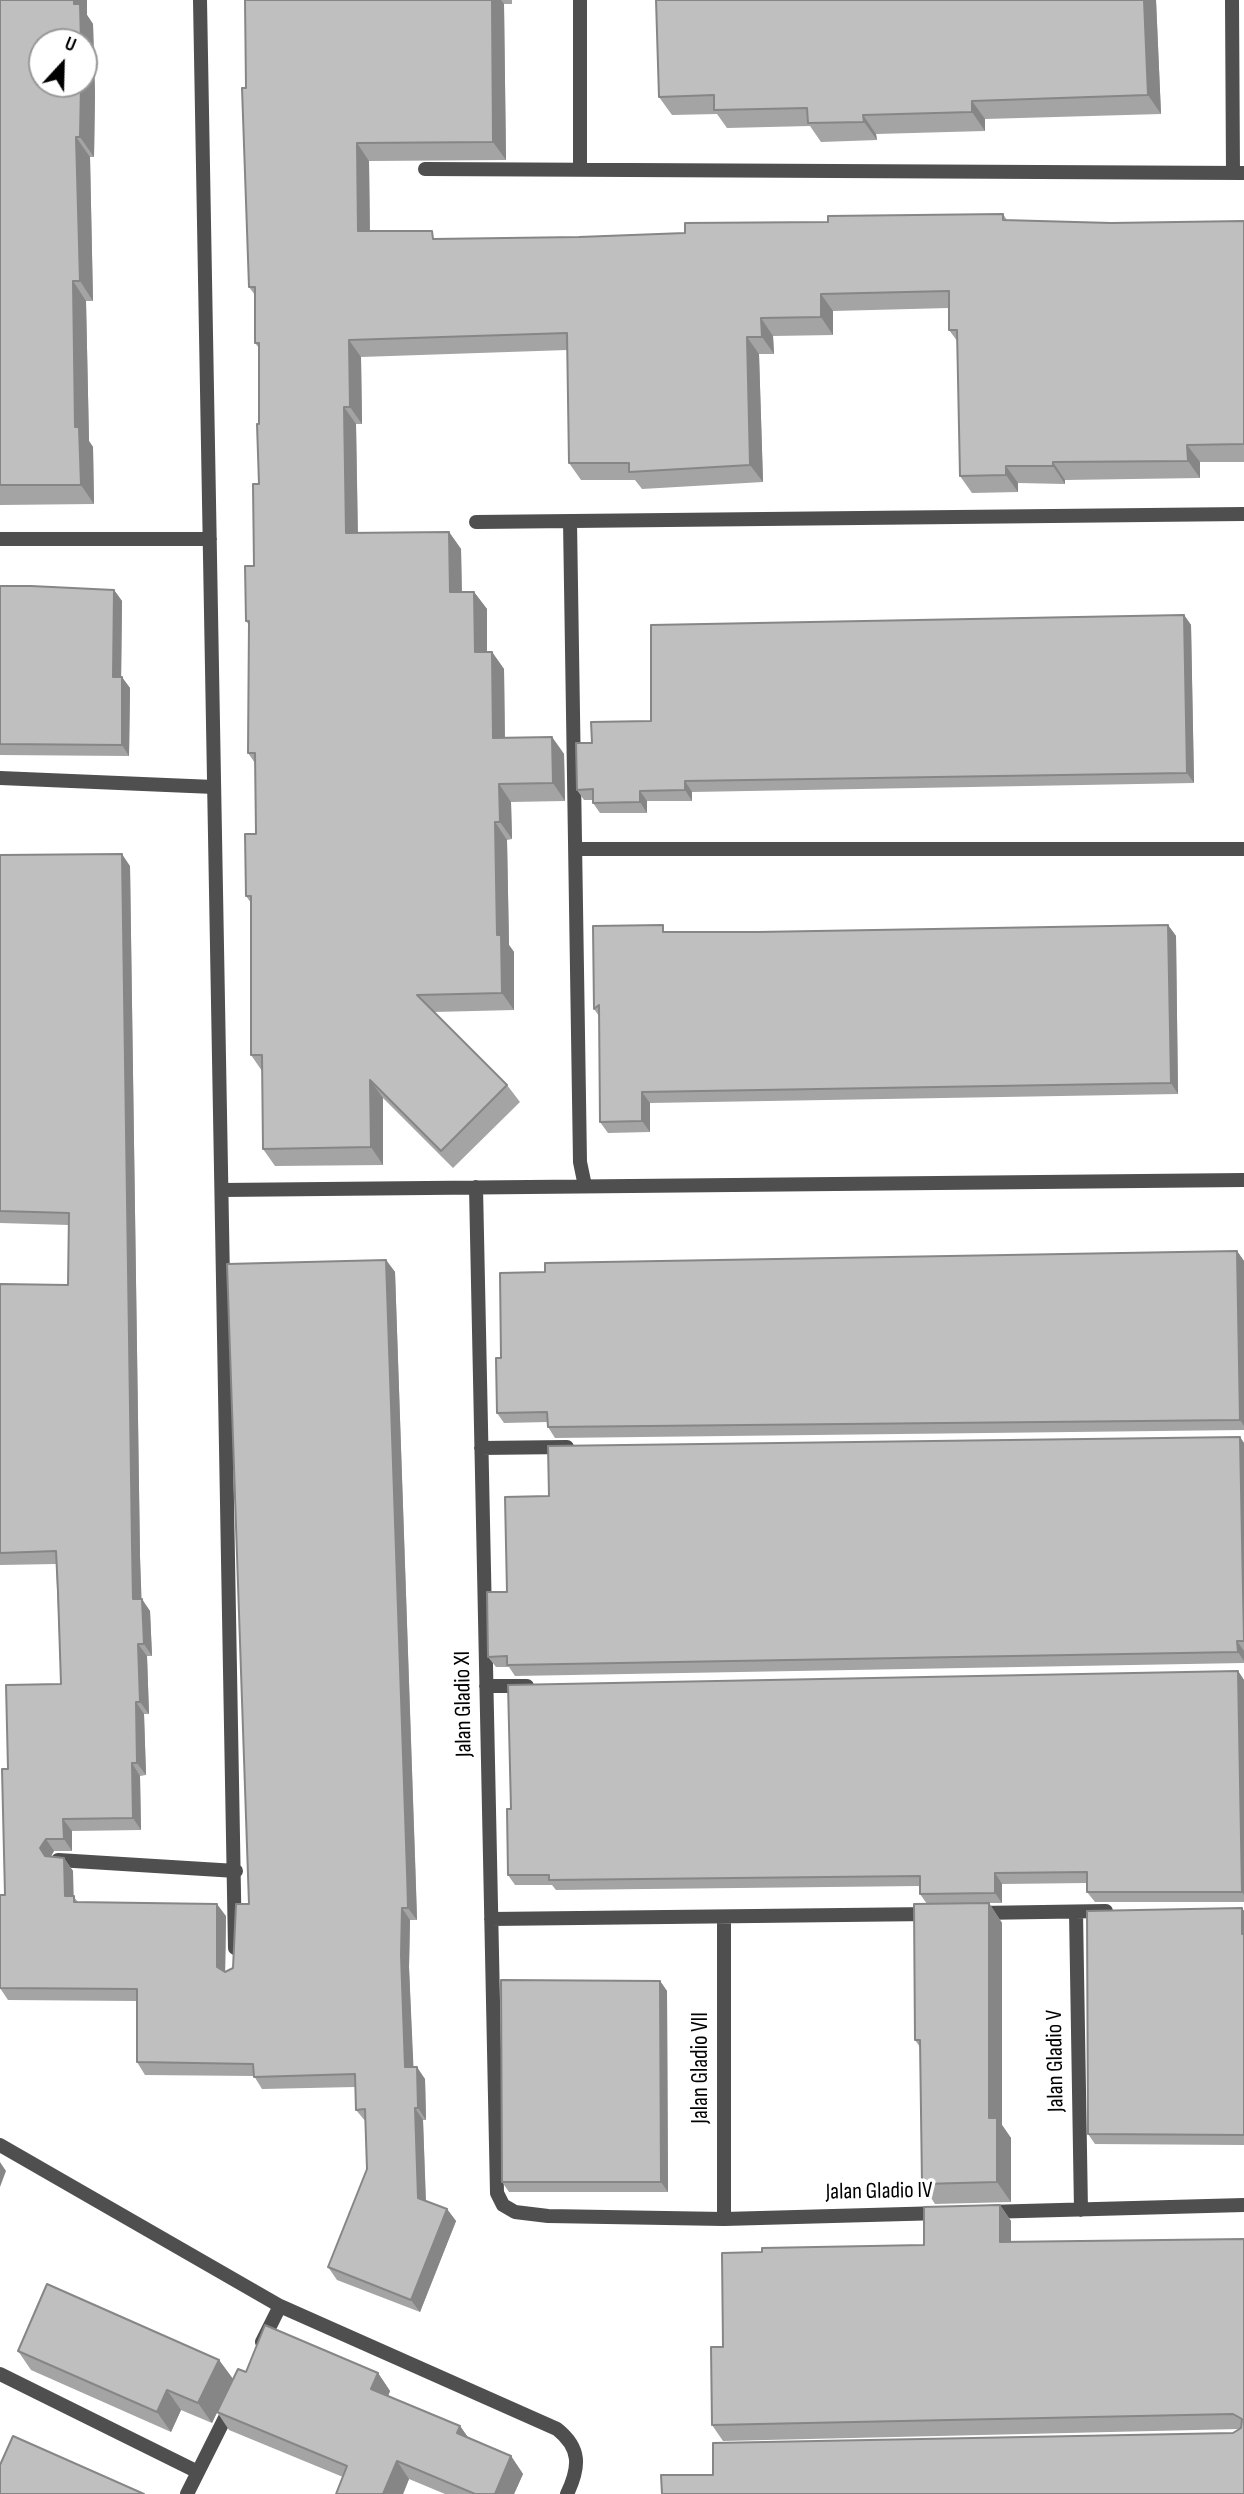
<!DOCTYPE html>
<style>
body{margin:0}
#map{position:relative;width:1244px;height:2494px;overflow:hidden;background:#fff;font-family:"Sofia Sans Condensed",sans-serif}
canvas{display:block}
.north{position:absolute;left:28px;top:28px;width:70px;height:70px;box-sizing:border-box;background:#fff;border:2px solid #999;border-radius:50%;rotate:22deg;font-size:19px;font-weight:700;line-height:28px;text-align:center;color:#000}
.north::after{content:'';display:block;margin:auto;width:24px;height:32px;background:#000;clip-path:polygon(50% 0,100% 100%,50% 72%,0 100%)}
</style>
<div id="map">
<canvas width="1244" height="2494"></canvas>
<div class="north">U</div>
</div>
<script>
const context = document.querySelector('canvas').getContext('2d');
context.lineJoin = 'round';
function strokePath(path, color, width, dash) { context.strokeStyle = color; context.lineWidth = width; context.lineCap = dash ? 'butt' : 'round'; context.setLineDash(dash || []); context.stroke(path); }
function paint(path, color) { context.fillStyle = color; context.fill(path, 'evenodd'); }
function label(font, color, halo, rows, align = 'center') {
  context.font = font + ' "Sofia Sans Condensed",sans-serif'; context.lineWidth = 7; context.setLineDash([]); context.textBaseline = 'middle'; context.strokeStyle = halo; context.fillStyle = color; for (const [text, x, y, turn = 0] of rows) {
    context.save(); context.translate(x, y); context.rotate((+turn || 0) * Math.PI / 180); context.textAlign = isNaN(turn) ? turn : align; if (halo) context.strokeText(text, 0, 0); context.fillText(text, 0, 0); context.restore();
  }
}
const street = new Path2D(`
 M 200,0 L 235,1948
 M 580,0 L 580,169
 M 1232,0 L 1233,173
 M 425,169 L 1244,173
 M 570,521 L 580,1162 L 585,1186
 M 476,522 L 1244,514
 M 0,539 L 210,539
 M 0,778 L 214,787
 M 577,849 L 1244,849
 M 476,1187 L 497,2193 L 503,2205 L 515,2212 L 548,2216 L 724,2219 L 942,2213
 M 222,1190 L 1244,1180
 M 481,1448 L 567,1447
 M 486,1686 L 527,1686
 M 58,1860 L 236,1871
 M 1076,1912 L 1081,2210
 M 979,1913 L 1106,1911
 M 491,1919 L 931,1914
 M 0,2145 L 280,2306 L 557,2429 C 581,2448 580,2467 567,2494
 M 986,2212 L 1244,2205
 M 724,2219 L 724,1917
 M 262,2342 L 280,2306
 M 0,2374 L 198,2472
 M 187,2494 L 232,2404`);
const wall = new Path2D(`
 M 0,0 L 87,0 L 87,15 L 93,24 L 95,93 L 94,157 L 90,157 L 93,301 L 86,301 L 89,441 L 93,447 L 94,504 L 0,505 Z
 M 245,0 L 512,0 L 512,4 L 504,4 L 506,160 L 369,161 L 370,231 L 438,239 L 579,237 L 685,233 L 828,222 L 1003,214 L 1007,220 L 1111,223 L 1244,221 L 1244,462 L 1200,462 L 1200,478 L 1065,480 L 1065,484 L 1018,483 L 1018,492 L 972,493 L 960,476 L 958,342 L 949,330 L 949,308 L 833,311 L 833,335 L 773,336 L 774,354 L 759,354 L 763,482 L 642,489 L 635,480 L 581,480 L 569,463 L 567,350 L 361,357 L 362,424 L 356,424 L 358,533 L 449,532 L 461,549 L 462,592 L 474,592 L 487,609 L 487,652 L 492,652 L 504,669 L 505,738 L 552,737 L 564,754 L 565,801 L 511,802 L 512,839 L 507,840 L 509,945 L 514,952 L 514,1010 L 434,1012 L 507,1085 L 520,1102 L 453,1168 L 383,1098 L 383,1165 L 275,1166 L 263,1149 L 262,1071 L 251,1055 L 251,903 L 246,896 L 256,834 L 255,763 L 248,753 L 249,625 L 246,621 L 254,566 L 259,484 L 259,348 L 255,343 L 255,295 L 249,287 Z
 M 1156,0 L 1161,114 L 985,119 L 985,131 L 876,134 L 877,140 L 821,142 L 810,126 L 727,128 L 717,114 L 672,115 L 659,97 Z
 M 0,586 L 114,590 L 122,601 L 121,677 L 130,688 L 129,756 L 0,755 Z
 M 1184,615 L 1191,625 L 1194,783 L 692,792 L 692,801 L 647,801 L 647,813 L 600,813 L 593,803 L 593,800 L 584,800 L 577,790 L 592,743 L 651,721 Z
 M 0,855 L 130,866 L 140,1557 L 141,1599 L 150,1611 L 152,1656 L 147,1656 L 149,1714 L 144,1714 L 146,1775 L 140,1776 L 141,1830 L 72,1831 L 72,1851 L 54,1851 L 51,1857 L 64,1858 L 73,1871 L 73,1896 L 79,1903 L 226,1916 L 225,1972 L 233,1968 L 249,1904 L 386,1260 L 395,1272 L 416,1885 L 417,1920 L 410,1920 L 409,1967 L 413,2067 L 425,2079 L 426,2120 L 423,2120 L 426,2201 L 447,2209 L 456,2221 L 420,2312 L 337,2280 L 328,2267 L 367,2169 L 366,2122 L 356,2110 L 355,2087 L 262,2089 L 254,2076 L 145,2075 L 137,2062 L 137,2001 L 8,2000 L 0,1988 L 0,1895 L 5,1895 L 8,1769 L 61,1684 L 56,1564 L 0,1565 L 0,1284 L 68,1285 L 69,1225 L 0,1223 Z
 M 1168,925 L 1176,936 L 1178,1094 L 650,1103 L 650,1132 L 608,1133 L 600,1122 L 599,1016 L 594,1009 L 668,932 L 757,932 Z
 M 1237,1251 L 1244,1261 L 1244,1430 L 555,1438 L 548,1427 L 548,1422 L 504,1423 L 497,1413 L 501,1358 L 545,1272 Z
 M 1240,1437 L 1244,1443 L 1244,1663 L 515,1676 L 509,1667 L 496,1667 L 488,1657 L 507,1592 L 549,1496 Z
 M 1238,1671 L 1244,1680 L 1244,1902 L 1095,1902 L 1087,1892 L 1087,1883 L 1002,1884 L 1002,1903 L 989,1903 L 1002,1923 L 1002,2125 L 1011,2138 L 1011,2202 L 935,2204 L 922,2184 L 920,2047 L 915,2040 L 927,1904 L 920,1894 L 920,1886 L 556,1890 L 552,1885 L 515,1885 L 508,1875 L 511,1809 Z
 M 1242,1908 L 1244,1911 L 1244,2145 L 1095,2144 L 1088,2134 Z
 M 660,1981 L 667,1991 L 668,2192 L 509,2192 L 502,2182 Z
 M 1000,2205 L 1011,2221 L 1011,2242 L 1244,2239 L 1244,2494 L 713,2475 L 1233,2433 L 1239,2429 L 723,2441 L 712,2425 L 723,2347 L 762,2252 L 924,2245 Z
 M 18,2351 L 219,2360 L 233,2379 L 212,2423 L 181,2410 L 171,2432 L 31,2370 Z
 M 246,2372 L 378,2373 L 390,2391 L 388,2396 L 460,2426 L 469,2439 L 511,2456 L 523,2474 L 514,2494 L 445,2494 L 409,2479 L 403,2494 L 336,2494 L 343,2477 L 229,2430 L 217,2412 Z`);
const shadedWall = new Path2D(`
 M 74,0 L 87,0 L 87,15 L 93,24 L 95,93 L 94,157 L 80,137 L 81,84 L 84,84 L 84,42 L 81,42 Z
 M 492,0 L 501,0 L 504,4 L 506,160 L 493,142 Z
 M 1144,0 L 1156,0 L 1161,114 L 1148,95 Z
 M 972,101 L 985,119 L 985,131 L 972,112 Z
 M 863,115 L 876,134 L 877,140 L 864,122 Z
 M 76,137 L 90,157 L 93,301 L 80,281 Z
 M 357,143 L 369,161 L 370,249 L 358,231 Z
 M 73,281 L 86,301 L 89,441 L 93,447 L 94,504 L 81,485 L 75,427 Z
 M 821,294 L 833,311 L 833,335 L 821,317 Z
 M 761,318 L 773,336 L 774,354 L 762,337 Z
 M 747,337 L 759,354 L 763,482 L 750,465 Z
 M 349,340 L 361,357 L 362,424 L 350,407 Z
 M 344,407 L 356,424 L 358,551 L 346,533 Z
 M 1187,445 L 1200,462 L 1200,478 L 1188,461 Z
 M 1053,462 L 1065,480 L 1065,484 L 1053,466 Z
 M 1006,466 L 1018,483 L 1018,492 L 1006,475 Z
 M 449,532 L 461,549 L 462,609 L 450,592 Z
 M 114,590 L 122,601 L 121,688 L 113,677 Z
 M 474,592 L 487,609 L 487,669 L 475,652 Z
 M 1184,615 L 1191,625 L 1194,783 L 1187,773 Z
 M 492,652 L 504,669 L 505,755 L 493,738 Z
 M 122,677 L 130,688 L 129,756 L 122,745 Z
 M 552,737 L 564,754 L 565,801 L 553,783 Z
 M 685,781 L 692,792 L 692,801 L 685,790 Z
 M 499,784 L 511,802 L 512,839 L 500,822 Z
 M 640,791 L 647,801 L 647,813 L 640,802 Z
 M 495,822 L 507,840 L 509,945 L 514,952 L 514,1010 L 502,993 L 497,935 Z
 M 122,854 L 130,866 L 140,1557 L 142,1611 L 133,1599 L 132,1545 Z
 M 1168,925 L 1176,936 L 1178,1094 L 1171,1083 Z
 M 370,1080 L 383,1098 L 383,1165 L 371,1147 Z
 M 642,1092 L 650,1103 L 650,1132 L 642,1121 Z
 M 1237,1251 L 1244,1261 L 1244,1426 L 1240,1420 Z
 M 386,1260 L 395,1272 L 417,1920 L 408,1908 Z
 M 1240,1437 L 1244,1443 L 1244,1642 L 1244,1641 Z
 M 142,1599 L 150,1611 L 152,1656 L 144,1644 Z
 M 1237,1641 L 1244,1651 L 1244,1661 L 1238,1652 Z
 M 138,1644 L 147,1656 L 149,1714 L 140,1702 Z
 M 1238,1671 L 1244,1680 L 1244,1895 L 1242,1892 Z
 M 136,1702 L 144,1714 L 146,1775 L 137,1763 Z
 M 132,1763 L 140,1776 L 141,1830 L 133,1818 Z
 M 63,1819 L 72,1831 L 72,1851 L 64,1839 Z
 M 46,1839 L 54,1851 L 48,1860 L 53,1868 L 40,1848 Z
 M 64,1858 L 73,1871 L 74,1908 L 65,1896 Z
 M 995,1873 L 1002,1884 L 1002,1903 L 995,1893 Z
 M 989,1903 L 1002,1923 L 1002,2125 L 1011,2138 L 1011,2202 L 997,2182 L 989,2118 Z
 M 217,1904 L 226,1916 L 225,1979 L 217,1967 Z
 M 402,1908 L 410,1920 L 409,1967 L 414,2079 L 405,2067 L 401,1955 Z
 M 1242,1908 L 1244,1911 L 1244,1937 L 1242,1934 Z
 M 660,1981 L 667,1991 L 668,2192 L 661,2182 Z
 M 417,2067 L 425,2079 L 426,2120 L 418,2108 Z
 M 415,2108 L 423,2120 L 426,2210 L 418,2198 Z
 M 0,2162 L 6,2171 L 0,2187 Z
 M 1000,2205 L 1011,2221 L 1011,2258 L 1000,2242 Z
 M 447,2209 L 456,2221 L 420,2312 L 411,2300 Z
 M 219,2360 L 233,2379 L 212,2423 L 198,2403 Z
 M 378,2373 L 390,2391 L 384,2406 L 371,2389 Z
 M 167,2390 L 181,2410 L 171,2432 L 157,2412 Z
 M 460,2426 L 472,2443 L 457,2433 Z
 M 511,2456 L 523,2474 L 514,2494 L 495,2494 Z
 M 397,2461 L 409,2479 L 403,2494 L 383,2494 Z`);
const building = new Path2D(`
 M 0,0 L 74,0 L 74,4 L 80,4 L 81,42 L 42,42 L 42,84 L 81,84 L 80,137 L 76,137 L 80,281 L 73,281 L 75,427 L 79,427 L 81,485 L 0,485 Z
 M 245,0 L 492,0 L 493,142 L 357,143 L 358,231 L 432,231 L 433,239 L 579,237 L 685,233 L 685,223 L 828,222 L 828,216 L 1003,214 L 1003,220 L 1111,223 L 1244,221 L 1244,444 L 1187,445 L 1188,461 L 1053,462 L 1053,466 L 1006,466 L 1006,475 L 960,476 L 957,330 L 949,330 L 949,291 L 821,294 L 821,317 L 761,318 L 762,337 L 747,337 L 750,465 L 629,472 L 629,463 L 569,463 L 567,333 L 349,340 L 350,407 L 344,407 L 346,533 L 449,532 L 450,592 L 474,592 L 475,652 L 492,652 L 493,738 L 552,737 L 553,783 L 499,784 L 500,822 L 495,822 L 497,935 L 501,935 L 502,993 L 417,995 L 507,1085 L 441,1151 L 370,1080 L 371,1147 L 263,1149 L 262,1055 L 251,1055 L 251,896 L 246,896 L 245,834 L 256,834 L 255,753 L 248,753 L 249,621 L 246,621 L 245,566 L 254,566 L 253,484 L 259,484 L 257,424 L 259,424 L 259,343 L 255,343 L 255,287 L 249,287 L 242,88 L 246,88 Z
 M 656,0 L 1144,0 L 1148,95 L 972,101 L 972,112 L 863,115 L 864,122 L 808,123 L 807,108 L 714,110 L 714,95 L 659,97 Z
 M 0,586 L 31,586 L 114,590 L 113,677 L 122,677 L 122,745 L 0,744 Z
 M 1184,615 L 1187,773 L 685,781 L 685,790 L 640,791 L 640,802 L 593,803 L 593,789 L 577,790 L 576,743 L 592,743 L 591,722 L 651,721 L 651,625 Z
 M 122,854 L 132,1545 L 133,1599 L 142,1599 L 144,1644 L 138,1644 L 140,1702 L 136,1702 L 137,1763 L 132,1763 L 133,1818 L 63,1819 L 64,1839 L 46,1839 L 40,1848 L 45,1856 L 64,1858 L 65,1896 L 74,1896 L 74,1902 L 217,1904 L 217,1967 L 225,1972 L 233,1968 L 236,1904 L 249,1904 L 227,1264 L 386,1260 L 407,1872 L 408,1908 L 402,1908 L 401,1955 L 405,2067 L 417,2067 L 418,2108 L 415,2108 L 418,2198 L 447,2209 L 411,2300 L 328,2267 L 367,2169 L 365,2109 L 356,2110 L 355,2074 L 254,2077 L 253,2064 L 137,2062 L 137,1989 L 0,1988 L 0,1895 L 5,1895 L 2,1769 L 8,1769 L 6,1685 L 61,1684 L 58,1592 L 56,1551 L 0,1553 L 0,1284 L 68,1285 L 69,1213 L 0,1211 L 0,855 Z
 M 663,925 L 663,932 L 757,932 L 1168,925 L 1171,1083 L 642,1092 L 642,1121 L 600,1122 L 599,1005 L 594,1009 L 593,926 Z
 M 1237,1251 L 1240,1420 L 548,1427 L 547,1412 L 497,1413 L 496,1358 L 501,1358 L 500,1273 L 545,1272 L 545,1263 Z
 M 1240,1437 L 1244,1641 L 1237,1641 L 1238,1652 L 507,1665 L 507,1656 L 488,1657 L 487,1592 L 507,1592 L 505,1497 L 549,1496 L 548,1446 Z
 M 1238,1671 L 1242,1892 L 1087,1892 L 1087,1872 L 995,1873 L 995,1893 L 920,1894 L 920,1876 L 549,1880 L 549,1875 L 508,1875 L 507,1809 L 511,1809 L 508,1685 Z
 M 989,1903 L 989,2118 L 997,2118 L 997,2182 L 922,2184 L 920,2040 L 915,2040 L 914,1904 Z
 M 1242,1908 L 1242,1934 L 1244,1934 L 1244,2135 L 1088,2134 L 1087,1911 Z
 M 501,1980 L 660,1981 L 661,2182 L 502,2182 Z
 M 1000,2205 L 1000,2242 L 1244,2239 L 1244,2494 L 662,2494 L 661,2475 L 713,2475 L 713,2443 L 1233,2433 L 1241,2428 L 1242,2419 L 1233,2414 L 712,2425 L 711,2347 L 723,2347 L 722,2253 L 762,2252 L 762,2248 L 924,2245 L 924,2207 Z
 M 47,2284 L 219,2360 L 198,2403 L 167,2390 L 157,2412 L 18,2351 Z
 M 265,2325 L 378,2373 L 371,2389 L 460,2426 L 457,2433 L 511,2456 L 495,2494 L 475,2494 L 397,2461 L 383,2494 L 336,2494 L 347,2466 L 217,2412 L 238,2369 L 246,2372 Z
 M 13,2436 L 144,2494 L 0,2494 L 0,2465 Z`);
const streetNames = [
 ["Jalan Gladio XI",464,1704,-91],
 ["Jalan Gladio V",1056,2061,-91],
 ["Jalan Gladio VII",701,2068,-90],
 ["Jalan Gladio IV",879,2192,-1]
];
strokePath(street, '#4f4f4f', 14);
paint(wall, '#a4a4a4');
paint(shadedWall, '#868686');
paint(building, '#bfbfbf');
strokePath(building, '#868686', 2);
label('23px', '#000', '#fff', streetNames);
</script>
